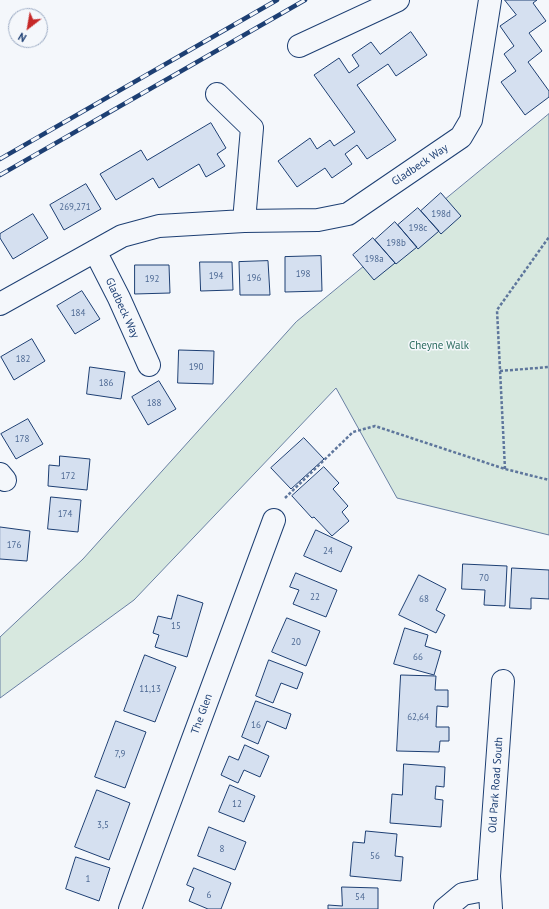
<!DOCTYPE html>
<style>
body{margin:0}
#map{position:relative;width:549px;height:909px;overflow:hidden;background:#f4f7fb;font-family:"PT Sans",sans-serif}
canvas{display:block}
.north{position:absolute;left:8px;top:8px;width:40px;height:40px;box-sizing:border-box;background:#f4f7fb;border:1px solid #9eadc5;border-radius:50%;rotate:211deg;font-size:11px;font-weight:700;line-height:16px;text-align:center;color:#1d3f73}
.north::after{content:'';display:block;margin:auto;width:14px;height:18px;background:#c62828;clip-path:polygon(50% 0,100% 100%,50% 72%,0 100%)}
</style>
<div id="map">
<canvas width="549" height="909"></canvas>
<div class="north">N</div>
</div>
<script>
const context = document.querySelector('canvas').getContext('2d');
context.lineJoin = 'round';
function paint(path, color) { context.fillStyle = color; context.fill(path, 'evenodd'); }
function strokePath(path, color, width, dash) { context.strokeStyle = color; context.lineWidth = width; context.lineCap = dash ? 'butt' : 'round'; context.setLineDash(dash || []); context.stroke(path); }
function label(font, color, halo, rows, align = 'center') {
  context.font = font + ' "PT Sans",sans-serif'; context.lineWidth = 3; context.setLineDash([]); context.textBaseline = 'middle'; context.strokeStyle = halo; context.fillStyle = color; for (const [text, x, y, turn = 0] of rows) {
    context.save(); context.translate(x, y); context.rotate((+turn || 0) * Math.PI / 180); context.textAlign = isNaN(turn) ? turn : align; if (halo) context.strokeText(text, 0, 0); context.fillText(text, 0, 0); context.restore();
  }
}
const green = new Path2D(`
 M 549,114 L 549,535 L 397,498 L 336,388 L 134,600 L 0,698 L 0,637 L 83,559 L 296,322 Z`);
const building = new Path2D(`
 M 505,0 L 537,0 L 533,3 L 546,21 L 529,33 L 542,51 L 528,62 L 549,91 L 549,97 L 525,115 L 501,82 L 516,71 L 504,54 L 514,46 L 500,26 L 516,15 Z
 M 411,32 L 427,55 L 396,76 L 388,64 L 357,85 L 396,140 L 367,159 L 357,145 L 345,154 L 352,164 L 332,178 L 325,168 L 297,187 L 278,161 L 310,138 L 317,149 L 330,140 L 334,146 L 355,132 L 314,75 L 339,58 L 349,73 L 359,66 L 352,55 L 371,42 L 380,54 Z
 M 211,123 L 226,148 L 217,154 L 225,166 L 206,177 L 199,164 L 159,188 L 153,178 L 116,200 L 100,174 L 141,150 L 147,160 Z
 M 86,184 L 101,209 L 64,230 L 50,205 Z
 M 441,193 L 461,216 L 441,234 L 421,211 Z
 M 418,208 L 439,231 L 418,249 L 398,225 Z
 M 33,214 L 48,238 L 13,259 L 0,238 L 0,234 Z
 M 395,222 L 417,247 L 396,264 L 375,240 Z
 M 373,238 L 395,263 L 374,280 L 353,255 Z
 M 321,256 L 322,291 L 285,292 L 285,257 Z
 M 268,261 L 270,295 L 240,295 L 239,262 Z
 M 200,262 L 232,262 L 233,290 L 201,291 Z
 M 135,265 L 169,265 L 170,293 L 135,294 Z
 M 82,291 L 100,319 L 75,334 L 57,306 Z
 M 32,339 L 45,361 L 14,380 L 1,357 Z
 M 179,350 L 214,351 L 213,384 L 178,383 Z
 M 90,367 L 125,372 L 121,399 L 87,394 Z
 M 159,381 L 176,409 L 148,425 L 132,397 Z
 M 28,419 L 43,444 L 16,459 L 1,434 Z
 M 304,438 L 324,459 L 291,489 L 271,468 Z
 M 60,456 L 90,459 L 87,490 L 48,486 L 49,465 L 59,466 Z
 M 324,467 L 339,483 L 333,489 L 348,506 L 342,512 L 349,521 L 332,536 L 314,517 L 312,518 L 292,496 Z
 M 51,497 L 81,500 L 78,532 L 48,529 Z
 M 0,527 L 30,531 L 27,561 L 0,559 Z
 M 316,530 L 352,547 L 341,572 L 304,556 Z
 M 463,564 L 507,566 L 505,606 L 484,605 L 485,590 L 462,589 Z
 M 512,568 L 549,570 L 549,599 L 531,598 L 531,609 L 510,608 Z
 M 296,573 L 337,590 L 326,617 L 293,604 L 299,590 L 290,587 Z
 M 419,575 L 446,589 L 436,610 L 445,615 L 436,633 L 399,615 Z
 M 178,595 L 203,603 L 187,657 L 155,647 L 159,635 L 153,633 L 158,616 L 171,619 Z
 M 287,618 L 320,631 L 306,666 L 272,652 Z
 M 405,628 L 428,635 L 425,646 L 441,651 L 434,675 L 394,664 Z
 M 145,655 L 176,667 L 155,722 L 124,711 Z
 M 269,660 L 303,673 L 297,689 L 281,683 L 273,703 L 256,696 Z
 M 401,675 L 436,676 L 435,690 L 448,690 L 448,707 L 437,706 L 436,727 L 449,727 L 449,741 L 440,741 L 439,752 L 397,751 Z
 M 256,701 L 291,714 L 286,729 L 267,721 L 258,744 L 242,737 Z
 M 116,721 L 146,732 L 125,788 L 95,777 Z
 M 245,745 L 269,756 L 260,777 L 244,770 L 238,783 L 221,775 L 229,756 L 238,760 Z
 M 404,764 L 445,767 L 444,787 L 436,786 L 435,799 L 443,800 L 441,827 L 390,823 L 392,794 L 402,795 Z
 M 230,785 L 255,796 L 244,822 L 219,812 Z
 M 97,790 L 130,803 L 109,860 L 75,847 Z
 M 209,827 L 246,842 L 235,870 L 198,856 Z
 M 366,831 L 397,834 L 395,856 L 403,857 L 401,881 L 350,876 L 353,842 L 364,843 Z
 M 76,857 L 110,868 L 99,901 L 66,889 Z
 M 194,868 L 231,883 L 221,909 L 208,909 L 189,901 L 194,888 L 187,885 Z
 M 342,887 L 378,888 L 378,909 L 328,909 L 328,905 L 342,906 Z`);
const path = new Path2D(`
 M 500,371 L 549,367
 M 505,469 L 497,310 L 549,237
 M 285,498 L 353,432 L 375,426 L 505,469 L 549,480`);
const minor = new Path2D(`
 M 299,46 L 398,0
 M 217,94 L 252,128 L 244,221
 M 95,251 L 119,298 L 149,365
 M 0,304 L 122,236 L 159,226 L 244,221 L 318,220 L 348,214 L 461,137 L 471,120 L 490,0
 M 0,474 L 5,480
 M 130,909 L 274,520
 M 445,909 L 463,894 L 489,889
 M 491,909 L 489,876 L 503,681`);
const rail = new Path2D(`
 M 0,159 L 277,0
 M 0,175 L 305,0`);
const numberNames = [
 ["269,271",75,207],
 ["198d",441,214],
 ["198c",418,228],
 ["198b",396,243],
 ["198a",374,259],
 ["198",303,274],
 ["194",216,276],
 ["196",254,278],
 ["192",152,279],
 ["184",78,313],
 ["182",23,359],
 ["190",196,367],
 ["186",106,383],
 ["188",154,403],
 ["178",22,439],
 ["172",68,476],
 ["174",65,514],
 ["176",14,545],
 ["24",328,551],
 ["70",484,578],
 ["22",315,597],
 ["68",424,599],
 ["15",176,626],
 ["20",296,642],
 ["66",418,657],
 ["11,13",150,689],
 ["62,64",418,717],
 ["16",256,725],
 ["7,9",120,754],
 ["12",237,804],
 ["3,5",103,825],
 ["8",222,849],
 ["56",375,856],
 ["1",88,879],
 ["6",209,895],
 ["54",360,897]
];
const streetNames = [
 ["Gladbeck Way",420,165,-34],
 ["Gladbeck Way",122,308,65],
 ["The Glen",202,714,-70],
 ["Old Park Road South",496,785,-86]
];
const parkNames = [
 ["Cheyne Walk",439,346]
];
paint(green, '#d7e8df');
strokePath(green, '#687fa3', 1);
paint(building, '#d5e0f0');
strokePath(building, '#1d3f73', 1);
strokePath(minor, '#1d3f73', 24);
strokePath(path, '#5e769c', 2.5, [3, 2]);
strokePath(minor, '#f4f7fb', 22);
strokePath(rail, '#1d3f73', 4.5);
strokePath(rail, '#f4f7fb', 3, [9]);
label('9px', '#4b6792', null, numberNames);
label('11px', '#1d3f73', '#f4f7fb', streetNames);
label('11px', '#2c6c60', '#f4f7fb', parkNames);
</script>
